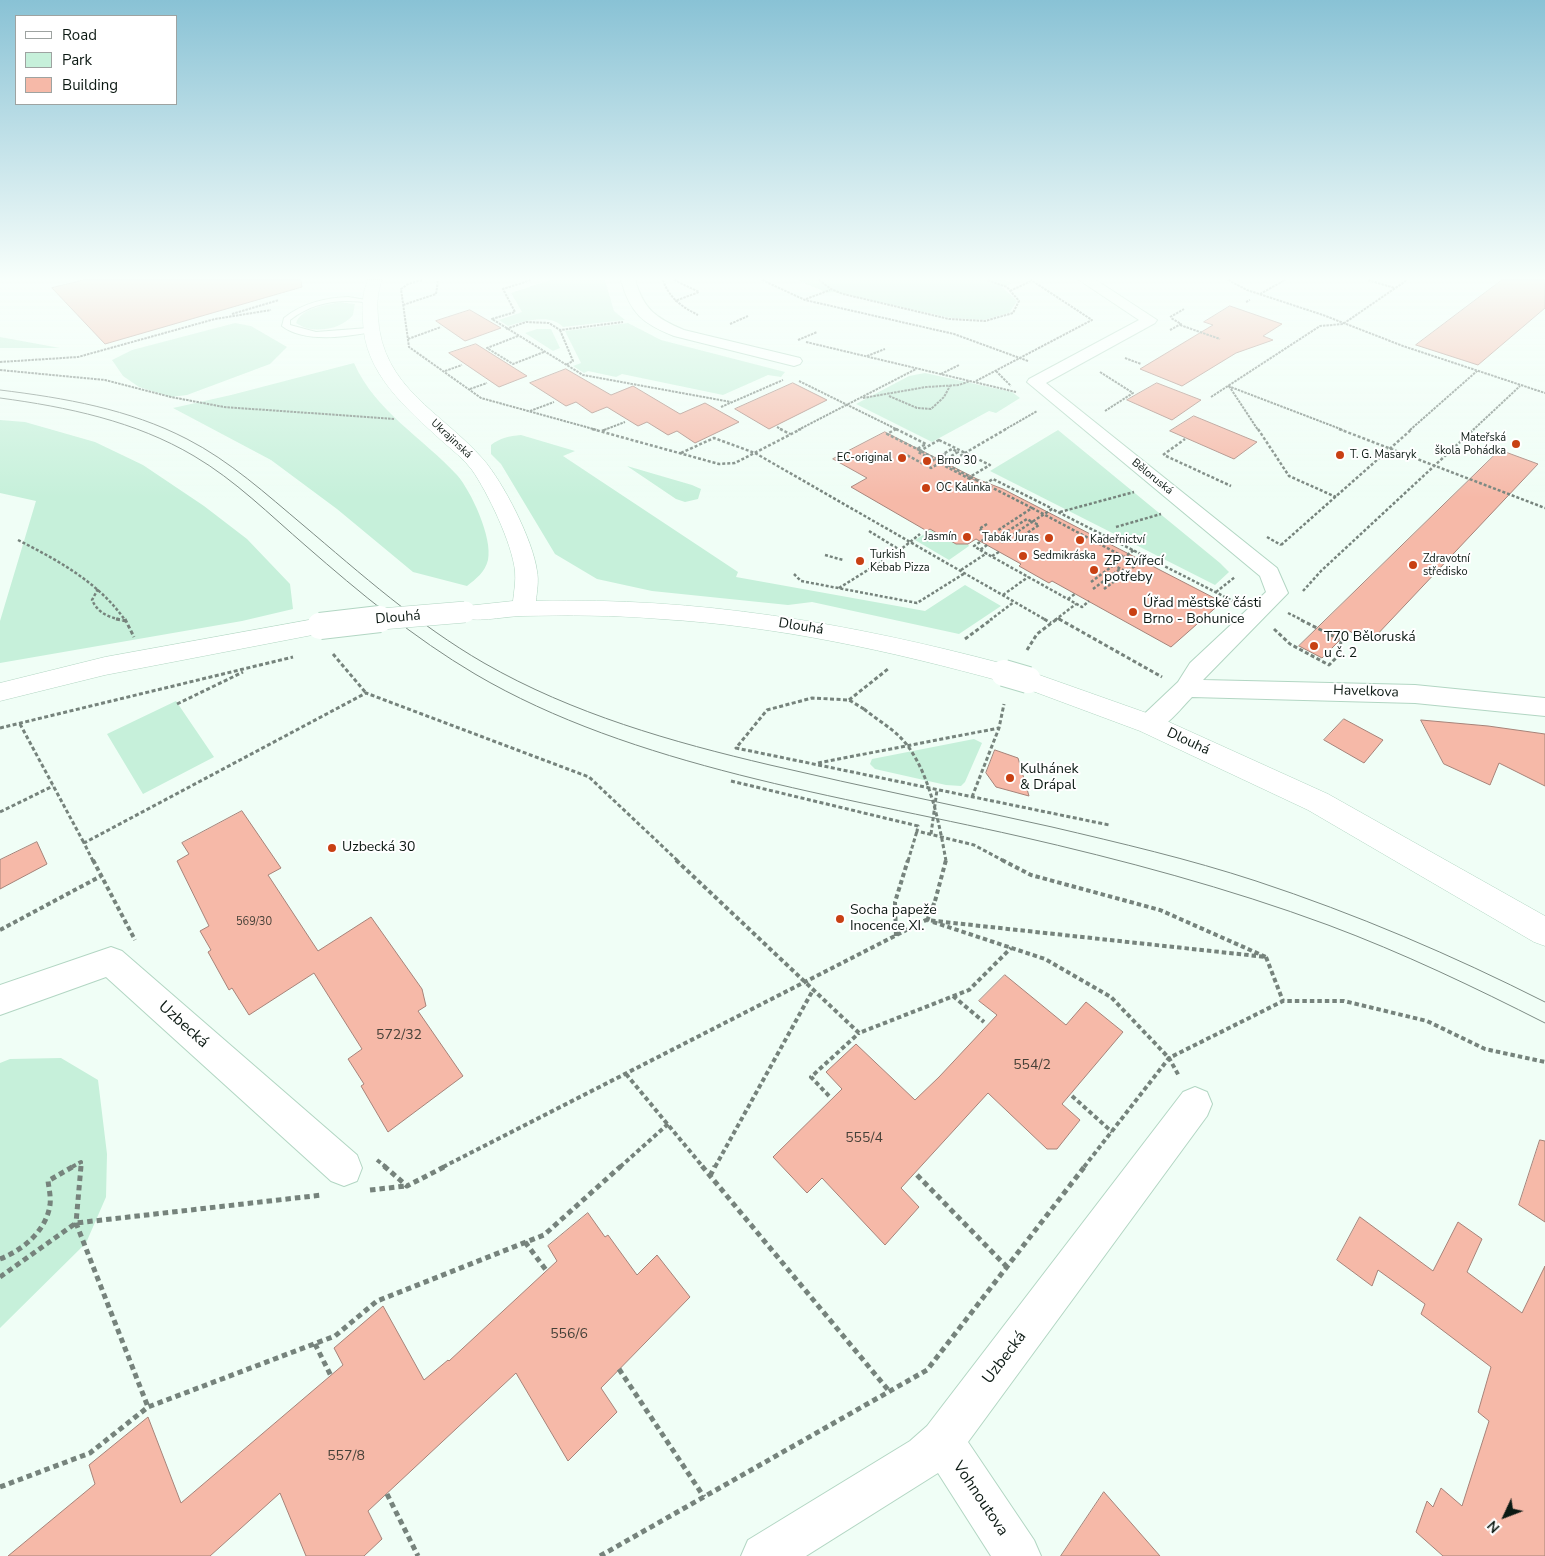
<!DOCTYPE html>
<meta charset="utf-8">
<style>
body{margin:0}
#map{position:relative;width:1545px;height:1556px;overflow:hidden;background:#f0fef6;font-family:"Nunito Sans",sans-serif}
canvas{display:block}
.legend{position:absolute;left:15px;top:15px;width:162px;height:90px;box-sizing:border-box;background:#fff;border:1px solid #9ea3a1;margin:0;padding:6px 9px;list-style:none;font-size:15px;color:#0c1913}
.legend li{display:flex;align-items:center;gap:10px;height:25px}
.legend b{width:25px;border:1px solid #9ea3a1}
.north{position:absolute;left:1480px;top:1491px;width:50px;height:50px;-webkit-text-stroke:4px #fff;paint-order:stroke;rotate:227deg;font-size:14px;font-weight:700;line-height:20px;text-align:center;color:#0c1913}
.north::after{content:'';display:block;margin:auto;width:18px;height:22px;background:#0c1913;clip-path:polygon(50% 0,100% 100%,50% 72%,0 100%)}
</style>
<div id="map">
<canvas width="1545" height="1556"></canvas>
<ul class="legend">
<li><b style="height:6px;background:#fff"></b>Road</li>
<li><b style="height:14px;background:#c6f0da"></b>Park</li>
<li><b style="height:14px;background:#f6b9a8"></b>Building</li>
</ul>
<div class="north">N</div>
</div>
<script>
const context = document.querySelector('canvas').getContext('2d');
context.lineJoin = 'round';
function paint(path, color) { context.fillStyle = color; context.fill(path, 'evenodd'); }
function strokePath(path, color, width, dash) { context.strokeStyle = color; context.lineWidth = width; context.lineCap = dash ? 'butt' : 'round'; context.setLineDash(dash || []); context.stroke(path); }
function label(font, color, halo, rows, align = 'center') {
  context.font = font + ' "Nunito Sans",sans-serif'; context.lineWidth = 4; context.setLineDash([]); context.textBaseline = 'middle'; context.strokeStyle = halo; context.fillStyle = color; for (const [text, x, y, turn = 0] of rows) {
    context.save(); context.translate(x, y); context.rotate((+turn || 0) * Math.PI / 180); context.textAlign = isNaN(turn) ? turn : align; if (halo) context.strokeText(text, 0, 0); context.fillText(text, 0, 0); context.restore();
  }
}
const green = new Path2D(`
 M 550,280 L 605,280 L 614,311 L 625,320 L 563,327 C 551,313 523,321 508,326 L 499,320 L 522,312 L 511,293 Z
 M 797,280 L 1006,280 L 1012,284 L 1002,287 L 1017,301 L 1009,313 L 984,320 L 951,318 L 833,292 L 828,293 Z
 M 340,302 L 355,304 L 353,315 C 340,331 311,334 296,323 C 301,308 326,305 340,302 Z
 M 235,323 L 251,326 L 287,347 L 270,364 L 187,395 L 171,397 L 139,387 L 123,376 L 112,360 L 132,350 Z
 M 628,323 L 661,340 L 785,372 L 781,377 L 768,375 L 723,395 L 622,374 L 616,377 L 588,371 L 584,373 L 573,366 L 581,363 L 565,331 Z
 M 537,329 L 551,329 L 560,348 L 553,351 L 525,333 Z
 M 0,337 L 60,348 L 0,348 Z
 M 354,363 C 375,411 423,438 457,475 C 471,491 493,538 488,560 C 485,572 476,579 467,586 L 413,572 L 337,509 L 271,460 L 173,408 L 231,395 Z
 M 925,373 L 1012,392 L 1020,398 L 996,413 L 989,411 L 932,442 L 856,404 L 909,376 Z
 M 0,420 L 25,422 L 95,442 L 143,465 L 204,506 L 247,539 L 290,584 L 293,609 L 242,621 L 0,663 L 0,621 L 36,501 L 0,493 Z
 M 1058,430 L 1220,563 L 1229,572 L 1215,585 L 990,471 Z
 M 521,435 L 575,451 L 563,456 L 738,572 L 736,577 L 925,611 L 965,585 L 1001,606 L 959,634 L 812,602 L 788,605 L 652,591 L 597,579 L 555,554 L 501,464 L 491,454 L 491,445 C 500,438 509,436 521,435 Z
 M 627,466 L 692,485 L 701,489 L 698,499 L 685,502 L 676,499 Z
 M 931,530 L 956,544 L 968,544 L 969,546 L 949,560 L 915,540 Z
 M 176,701 L 214,757 L 143,794 L 107,734 Z
 M 974,739 L 982,743 L 965,782 L 961,786 L 946,785 L 875,769 L 870,764 L 872,759 Z
 M 61,1058 L 98,1080 L 107,1154 L 106,1197 L 86,1243 L 0,1328 L 0,1063 L 10,1059 Z`);
const building = new Path2D(`
 M 84,280 L 301,280 L 302,287 L 105,344 L 52,288 Z
 M 1502,280 L 1545,280 L 1545,308 L 1478,365 L 1416,345 Z
 M 1230,306 L 1282,324 L 1263,336 L 1273,340 L 1236,353 L 1182,386 L 1140,369 L 1213,325 L 1204,322 Z
 M 470,310 L 501,328 L 465,341 L 436,321 Z
 M 476,344 L 527,376 L 499,387 L 449,353 Z
 M 566,369 L 611,395 L 633,386 L 680,414 L 705,403 L 739,422 L 695,443 L 677,431 L 668,435 L 647,422 L 638,426 L 607,407 L 592,413 L 576,402 L 566,406 L 530,383 Z
 M 793,383 L 827,400 L 769,429 L 735,409 Z
 M 1157,383 L 1201,400 L 1172,420 L 1127,400 Z
 M 1194,416 L 1257,442 L 1234,459 L 1170,431 Z
 M 885,432 L 977,479 L 1003,489 L 1222,602 L 1171,647 L 1052,581 L 1049,583 L 1019,566 L 1021,564 L 976,539 L 968,544 L 956,544 L 930,529 L 927,531 L 851,487 L 867,478 L 833,459 Z
 M 1500,450 L 1538,464 L 1373,639 L 1365,639 L 1349,631 L 1322,658 L 1299,646 Z
 M 1344,719 L 1383,740 L 1364,763 L 1324,740 Z
 M 1421,720 L 1488,726 L 1545,734 L 1545,786 L 1499,763 L 1490,785 L 1444,764 Z
 M 995,750 L 1018,758 L 1029,796 L 996,787 L 986,773 Z
 M 242,811 L 281,868 L 268,875 L 318,951 L 371,917 L 422,989 L 426,1006 L 418,1011 L 463,1076 L 388,1132 L 361,1086 L 364,1084 L 348,1059 L 362,1049 L 314,973 L 249,1015 L 232,988 L 229,990 L 208,952 L 211,950 L 200,931 L 209,926 L 177,861 L 189,854 L 182,843 Z
 M 37,842 L 47,864 L 0,889 L 0,860 Z
 M 1005,975 L 1066,1025 L 1086,1002 L 1123,1032 L 1062,1104 L 1080,1120 L 1057,1149 L 1047,1149 L 988,1093 L 901,1188 L 919,1207 L 885,1245 L 822,1178 L 807,1193 L 773,1157 L 842,1089 L 826,1072 L 856,1044 L 915,1100 L 939,1077 L 997,1015 L 979,1001 Z
 M 1540,1140 L 1545,1141 L 1545,1222 L 1519,1205 Z
 M 588,1213 L 605,1237 L 608,1235 L 637,1275 L 657,1255 L 690,1297 L 601,1388 L 617,1412 L 568,1461 L 516,1373 L 368,1511 L 382,1539 L 364,1556 L 306,1556 L 280,1493 L 210,1556 L 8,1556 L 95,1484 L 89,1465 L 148,1417 L 181,1503 L 343,1365 L 334,1348 L 383,1306 L 424,1380 L 448,1360 L 449,1361 L 557,1261 L 548,1246 Z
 M 1360,1217 L 1433,1271 L 1458,1222 L 1482,1239 L 1467,1272 L 1522,1313 L 1545,1266 L 1545,1556 L 1443,1556 L 1416,1532 L 1427,1501 L 1433,1507 L 1441,1488 L 1462,1506 L 1489,1421 L 1478,1412 L 1491,1367 L 1421,1314 L 1425,1304 L 1378,1270 L 1372,1286 L 1337,1260 Z
 M 1104,1492 L 1160,1556 L 1061,1556 Z`);
const pathFar4 = new Path2D(`
 M 422,280 L 408,284 L 401,289 L 409,347 L 481,398 L 597,430
 M 531,280 L 503,289 L 515,312 L 492,319 L 583,375 L 731,402
 M 663,280 C 669,298 682,307 698,315
 M 674,280 L 699,292 L 675,301
 M 762,280 L 805,300 L 954,334 L 1028,361
 M 819,280 L 831,289 L 843,294 L 949,319 L 985,321 L 1013,313 L 1019,301 L 1007,287 L 987,280
 M 1228,280 L 1247,290 L 1323,315 L 1403,346 L 1545,393
 M 1368,280 L 1395,288
 M 1010,291 L 1031,281
 M 1260,294 L 1285,280
 M 806,299 L 830,290
 M 1246,302 L 1250,300
 M 403,305 L 436,294 L 438,280
 M 232,314 L 279,300
 M 1170,317 L 1184,309
 M 730,324 L 748,316
 M 1180,325 L 1220,339
 M 506,329 L 526,322 L 549,323 L 560,330 L 623,322
 M 560,330 L 573,361 L 566,365
 M 1170,330 L 1181,324 L 1171,318
 M 518,336 L 487,348 L 513,364 L 544,352
 M 408,339 L 441,327
 M 798,340 L 817,332
 M 806,342 L 1016,392
 M 867,356 L 885,349
 M 1125,358 L 1141,364
 M 0,362 L 78,357 L 215,319 L 271,310
 M 0,370 L 105,380 L 171,397 L 224,407 L 395,419
 M 445,371 L 462,365
 M 996,371 L 1011,386
 M 1100,372 L 1133,393 L 1105,411
 M 941,374 L 959,365
 M 799,381 L 896,429
 M 976,381 L 1092,320 L 1031,280
 M 1228,386 L 1343,430
 M 1229,386 L 1258,430
 M 470,389 L 487,383
 M 889,396 L 917,408 L 931,409 L 944,397 L 950,386
 M 1211,397 L 1320,326 L 1343,324 L 1407,280
 M 863,398 L 926,387 L 959,385 L 970,381
 M 721,407 L 783,380
 M 530,411 L 554,402
 M 777,427 L 783,430
 M 896,429 L 898,430
 M 604,430 L 625,422
 M 798,430 L 916,369
 M 894,430 L 896,429
 M 1004,430 L 1037,411
 M 1410,430 L 1477,371
 M 1473,430 L 1520,386`);
const pathFar3 = new Path2D(`
 M 592,429 L 719,464 L 735,463 L 801,429
 M 780,429 L 790,434
 M 896,429 L 926,444 L 917,449 L 887,434 Z
 M 1258,429 L 1289,476 L 1336,497
 M 1339,429 L 1545,508
 M 602,431 L 607,429
 M 939,440 L 990,465 L 968,478 L 918,452 Z
 M 681,453 L 714,438 L 755,453 L 1046,620
 M 903,453 L 931,468 L 943,461
 M 943,454 L 953,460 L 1006,429
 M 1163,455 L 1185,439
 M 1166,456 L 1231,486
 M 968,478 L 974,481
 M 976,480 L 985,484 L 993,479 L 1051,508
 M 985,484 L 1032,508 L 974,546 L 980,550 L 987,545
 M 1032,508 L 1124,557
 M 1060,512 L 1134,492
 M 987,524 L 979,529 L 1002,542 L 1032,522 L 1039,525 L 1015,541
 M 1116,527 L 1161,514
 M 869,531 L 900,550
 M 1003,534 L 1027,519 L 1032,522 L 1052,509 L 1233,601
 M 1267,537 L 1281,545
 M 18,540 C 59,561 98,582 125,620
 M 1281,545 L 1412,429
 M 980,550 L 1082,607 L 1089,601
 M 825,555 L 843,560
 M 992,556 L 999,552
 M 1113,565 L 1127,572
 M 961,570 L 987,553
 M 794,574 L 801,581 L 917,603 L 965,573
 M 1091,582 L 1134,550
 M 839,588 L 900,550 L 920,534
 M 98,589 L 92,600 C 98,613 108,617 122,620
 M 1093,589 L 1120,569
 M 1104,589 L 1147,557
 M 1303,591 L 1321,571 L 1474,429
 M 1216,592 L 1235,577
 M 1003,595 L 1028,577
 M 1068,599 L 1075,594
 M 1288,613 L 1302,620
 M 1058,618 L 1061,620
 M 990,620 L 1014,602
 M 1055,620 L 1076,604`);
const pathFar2 = new Path2D(`
 M 116,619 L 126,621
 M 125,619 L 134,637
 M 1044,619 L 1051,623
 M 1059,619 L 1162,677
 M 1274,629 L 1290,644 L 1329,665 L 1340,654 L 1341,640 L 1299,619
 M 965,639 L 992,619
 M 1027,650 L 1037,634 L 1057,619
 M 333,654 L 366,693
 M 849,700 L 888,669
 M 177,704 L 243,672
 M 864,709 L 849,700 L 812,698 L 767,710 L 736,748 L 1109,825
 M 20,724 L 84,843
 M 0,728 L 293,657
 M 818,763 L 999,728
 M 731,781 L 918,826 L 917,831 L 974,845 L 1004,861
 M 972,797 L 999,728 L 1004,704
 M 0,812 L 53,786
 M 931,834 L 937,790
 M 93,861 L 84,843 L 366,693 L 589,777 L 678,861
 M 908,861 L 917,831`);
const pathFar1 = new Path2D(`
 M 93,860 L 135,940
 M 676,860 L 859,1033 L 969,990 L 1011,948
 M 927,921 L 935,901
 M 933,922 L 1045,959 L 1111,997 L 1169,1058 L 1179,1076
 M 0,930 L 101,876
 M 896,936 L 895,902 L 908,860
 M 1266,957 L 1283,1001
 M 953,996 L 984,1022
 M 626,1074 L 703,1167
 M 829,1096 L 811,1077 L 859,1033
 M 1072,1096 L 1112,1132
 M 377,1160 L 386,1167
 M 72,1167 L 81,1162 L 81,1167
 M 443,1167 L 926,920 L 1266,957 L 1160,910 L 1031,875 L 1002,860
 M 620,1167 L 668,1124
 M 715,1167 L 813,990
 M 1084,1167 L 1169,1058 L 1283,1001 L 1344,1001 L 1427,1021 L 1485,1049 L 1545,1062`);
const path = new Path2D(`
 M 81,1166 L 76,1223 L 148,1407
 M 384,1166 L 407,1186 L 446,1166
 M 702,1166 L 889,1391
 M 917,1175 L 1007,1267
 M 710,1176 L 715,1166
 M 370,1190 L 406,1186
 M 525,1242 L 546,1270
 M 0,1259 C 23,1250 46,1231 50,1205 C 51,1197 49,1189 48,1181 L 74,1166
 M 0,1277 L 76,1223 L 322,1195
 M 315,1344 L 331,1376
 M 619,1369 L 704,1497
 M 0,1487 L 90,1453 L 148,1407 L 335,1336 L 377,1301 L 544,1235 L 621,1166
 M 387,1494 L 418,1556
 M 600,1556 L 927,1370 L 1085,1166`);
const service = new Path2D(`
 M 348,297 L 373,301 L 370,303 C 341,298 313,302 290,320 L 290,325 L 316,332 L 368,328 L 371,328 L 371,332 C 345,337 304,343 282,326 L 284,318 C 303,303 324,298 348,297 Z`);
const minor = new Path2D(`
 M 621,280 L 635,280 C 644,310 656,318 684,330 L 800,358 L 802,361 L 800,364 L 794,366 L 674,336 C 643,324 630,313 621,280 Z
 M 1079,280 L 1096,280 L 1157,320 L 1155,323 L 1046,383 L 1277,568 L 1288,593 L 1203,680 L 1415,685 L 1545,698 L 1545,716 L 1415,703 L 1192,697 C 1178,711 1161,737 1140,730 L 1137,724 L 1140,718 L 1178,682 L 1190,663 L 1266,592 L 1260,576 L 1027,382 L 1029,379 L 1139,320 Z
 M 111,947 L 122,951 L 357,1155 L 362,1168 L 357,1181 L 344,1186 L 331,1181 L 106,977 L 0,1015 L 0,985 Z
 M 1195,1087 L 1207,1092 L 1212,1104 L 1207,1116 L 968,1442 L 1034,1540 L 1041,1556 L 991,1556 L 938,1473 L 806,1556 L 741,1556 L 748,1540 L 910,1441 L 927,1426 L 1183,1092 Z`);
const tertiary = new Path2D(`
 M 368,280 L 382,280 C 377,292 377,305 378,317 C 382,388 442,412 483,459 C 503,482 533,540 537,571 C 539,581 537,591 536,601 C 699,597 848,623 1004,664 L 1013,667 L 1016,673 L 1013,679 L 1004,682 C 891,651 778,626 661,619 C 614,615 568,615 521,616 C 500,617 477,623 457,617 L 453,612 L 457,607 L 513,601 C 514,591 516,581 515,571 C 512,543 488,493 472,470 C 464,459 452,450 442,441 C 406,408 364,373 363,321 C 362,307 362,293 368,280 Z
 M 320,618 L 328,620 L 332,626 L 328,632 L 105,675 L 0,701 L 0,683 L 105,657 Z
 M 1028,671 L 1158,717 L 1328,794 L 1545,916 L 1545,946 L 1534,942 L 1308,810 L 1140,731 L 1019,686 L 1016,680 L 1019,674 Z`);
const tram = new Path2D(`
 M 0,390 C 65,398 129,409 187,439 C 230,461 266,494 303,525 C 361,574 418,625 484,663 C 573,714 672,742 770,765 C 864,787 958,806 1052,827 C 1120,843 1189,859 1256,881 C 1356,914 1452,955 1545,1002
 M 0,398 C 67,407 135,421 194,456 C 235,480 270,515 306,546 C 360,593 414,638 475,674 C 633,767 841,796 1018,836 C 1123,860 1228,888 1328,925 C 1403,953 1474,987 1545,1023`);
const pathBridgeFar2 = new Path2D(`
 M 917,449 L 976,480
 M 936,458 L 952,449 L 958,452 L 943,461`);
const pathBridgeFar1 = new Path2D(`
 M 864,709 C 875,718 888,726 898,735 C 928,763 939,822 946,861`);
const pathBridge = new Path2D(`
 M 935,901 L 946,860`);
const tertiaryBridgeFar1 = new Path2D(`
 M 369,620 L 465,612`);
const tertiaryBridge = new Path2D(`
 M 320,626 L 380,619
 M 1004,673 L 1028,680`);
const markers = [
 [1516,444,5,"#c84013"],
 [1340,455,5,"#c84013"],
 [902,458,5,"#c84013"],
 [927,461,5,"#c84013"],
 [926,488,5,"#c84013"],
 [967,537,5,"#c84013"],
 [1049,538,5,"#c84013"],
 [1080,540,5,"#c84013"],
 [1023,556,5,"#c84013"],
 [860,561,5,"#c84013"],
 [1413,565,5,"#c84013"],
 [1094,570,5,"#c84013"],
 [1133,612,5,"#c84013"],
 [1314,646,5,"#c84013"],
 [1010,778,5,"#c84013"],
 [332,848,5,"#c84013"],
 [840,919,5,"#c84013"]
];
const farPoinames = [
 ["Mateřská",1506,438,"right"],
 ["škola Pohádka",1506,451,"right"],
 ["T. G. Masaryk",1350,455],
 ["EC-original",892,458,"right"],
 ["Brno 30",937,461],
 ["OC Kalinka",936,488],
 ["Jasmín",957,537,"right"],
 ["Tabák Juras",1039,538,"right"],
 ["Kadeřnictví",1090,540],
 ["Turkish",870,555],
 ["Kebab Pizza",870,568],
 ["Sedmikráska",1033,556],
 ["Zdravotní",1423,559],
 ["středisko",1423,572]
];
const farStreetnames = [
 ["Ukrajinská",451,439,43],
 ["Běloruská",1152,477,39]
];
const numberNames = [
 ["569/30",254,922]
];
const poiNames = [
 ["ZP zvířecí",1104,562],
 ["potřeby",1104,578],
 ["Úřad městské části",1143,604],
 ["Brno - Bohunice",1143,620],
 ["T70 Běloruská",1324,638],
 ["u č. 2",1324,654],
 ["Kulhánek",1020,770],
 ["& Drápal",1020,786],
 ["Uzbecká 30",342,848],
 ["Socha papeže",850,911],
 ["Inocence XI.",850,927]
];
const streetNames = [
 ["Dlouhá",398,618,-5],
 ["Dlouhá",801,627,9],
 ["Havelkova",1366,692,2],
 ["Dlouhá",1188,742,25]
];
const nearNumbernames = [
 ["572/32",399,1036],
 ["554/2",1032,1066],
 ["555/4",864,1139],
 ["556/6",569,1335],
 ["557/8",346,1457]
];
const nearStreetnames = [
 ["Uzbecká",183,1025,42],
 ["Uzbecká",1005,1358,-53],
 ["Vohnoutova",980,1499,56]
];
paint(green, '#c6f0da');
paint(building, '#f6b9a8');
strokePath(building, '#a68379', 1);
strokePath(service, '#b2d6c3', 2);
strokePath(minor, '#b2d6c3', 2);
strokePath(tertiary, '#b2d6c3', 1);
strokePath(pathFar4, '#76837c', 2, [2.5, 1]);
strokePath(pathFar3, '#76837c', 2.5, [3, 2]);
strokePath(pathFar2, '#76837c', 3, [4, 2.5]);
strokePath(pathFar1, '#76837c', 4, [4.5, 3]);
strokePath(path, '#76837c', 5, [5.5, 4]);
paint(service, '#fff');
paint(minor, '#fff');
paint(tertiary, '#fff');
strokePath(tram, '#7d8b84', 1);
strokePath(tertiaryBridgeFar1, '#b2d6c3', 22, []);
strokePath(tertiaryBridge, '#b2d6c3', 28, []);
strokePath(pathBridgeFar2, '#76837c', 2.5, [3, 2]);
strokePath(pathBridgeFar1, '#76837c', 3, [4, 2.5]);
strokePath(pathBridge, '#76837c', 4, [4.5, 3]);
strokePath(tertiaryBridgeFar1, '#fff', 21);
strokePath(tertiaryBridge, '#fff', 26);
const sky = context.createLinearGradient(0, 0, 0, 498);
sky.addColorStop(0, '#89c2d5');
sky.addColorStop(0.56, '#f8fffb');
sky.addColorStop(1, '#f8fffb00');
context.fillStyle = sky;
context.fillRect(0, 0, 1545, 498);
for (const [x, y, r, color] of markers) { const dot = new Path2D(); dot.arc(x, y, r, 0, 2 * Math.PI); context.fillStyle = color; context.fill(dot); strokePath(dot, '#fff', 2); }
label('11px', '#0c1913', '#fff', farPoinames, 'left');
label('11px', '#0c1913', '#fff', farStreetnames);
label('11px', '#464138', null, numberNames);
label('14px', '#0c1913', '#fff', poiNames, 'left');
label('14px', '#0c1913', '#fff', streetNames);
label('14px', '#464138', null, nearNumbernames);
label('16px', '#0c1913', '#fff', nearStreetnames);
</script>
